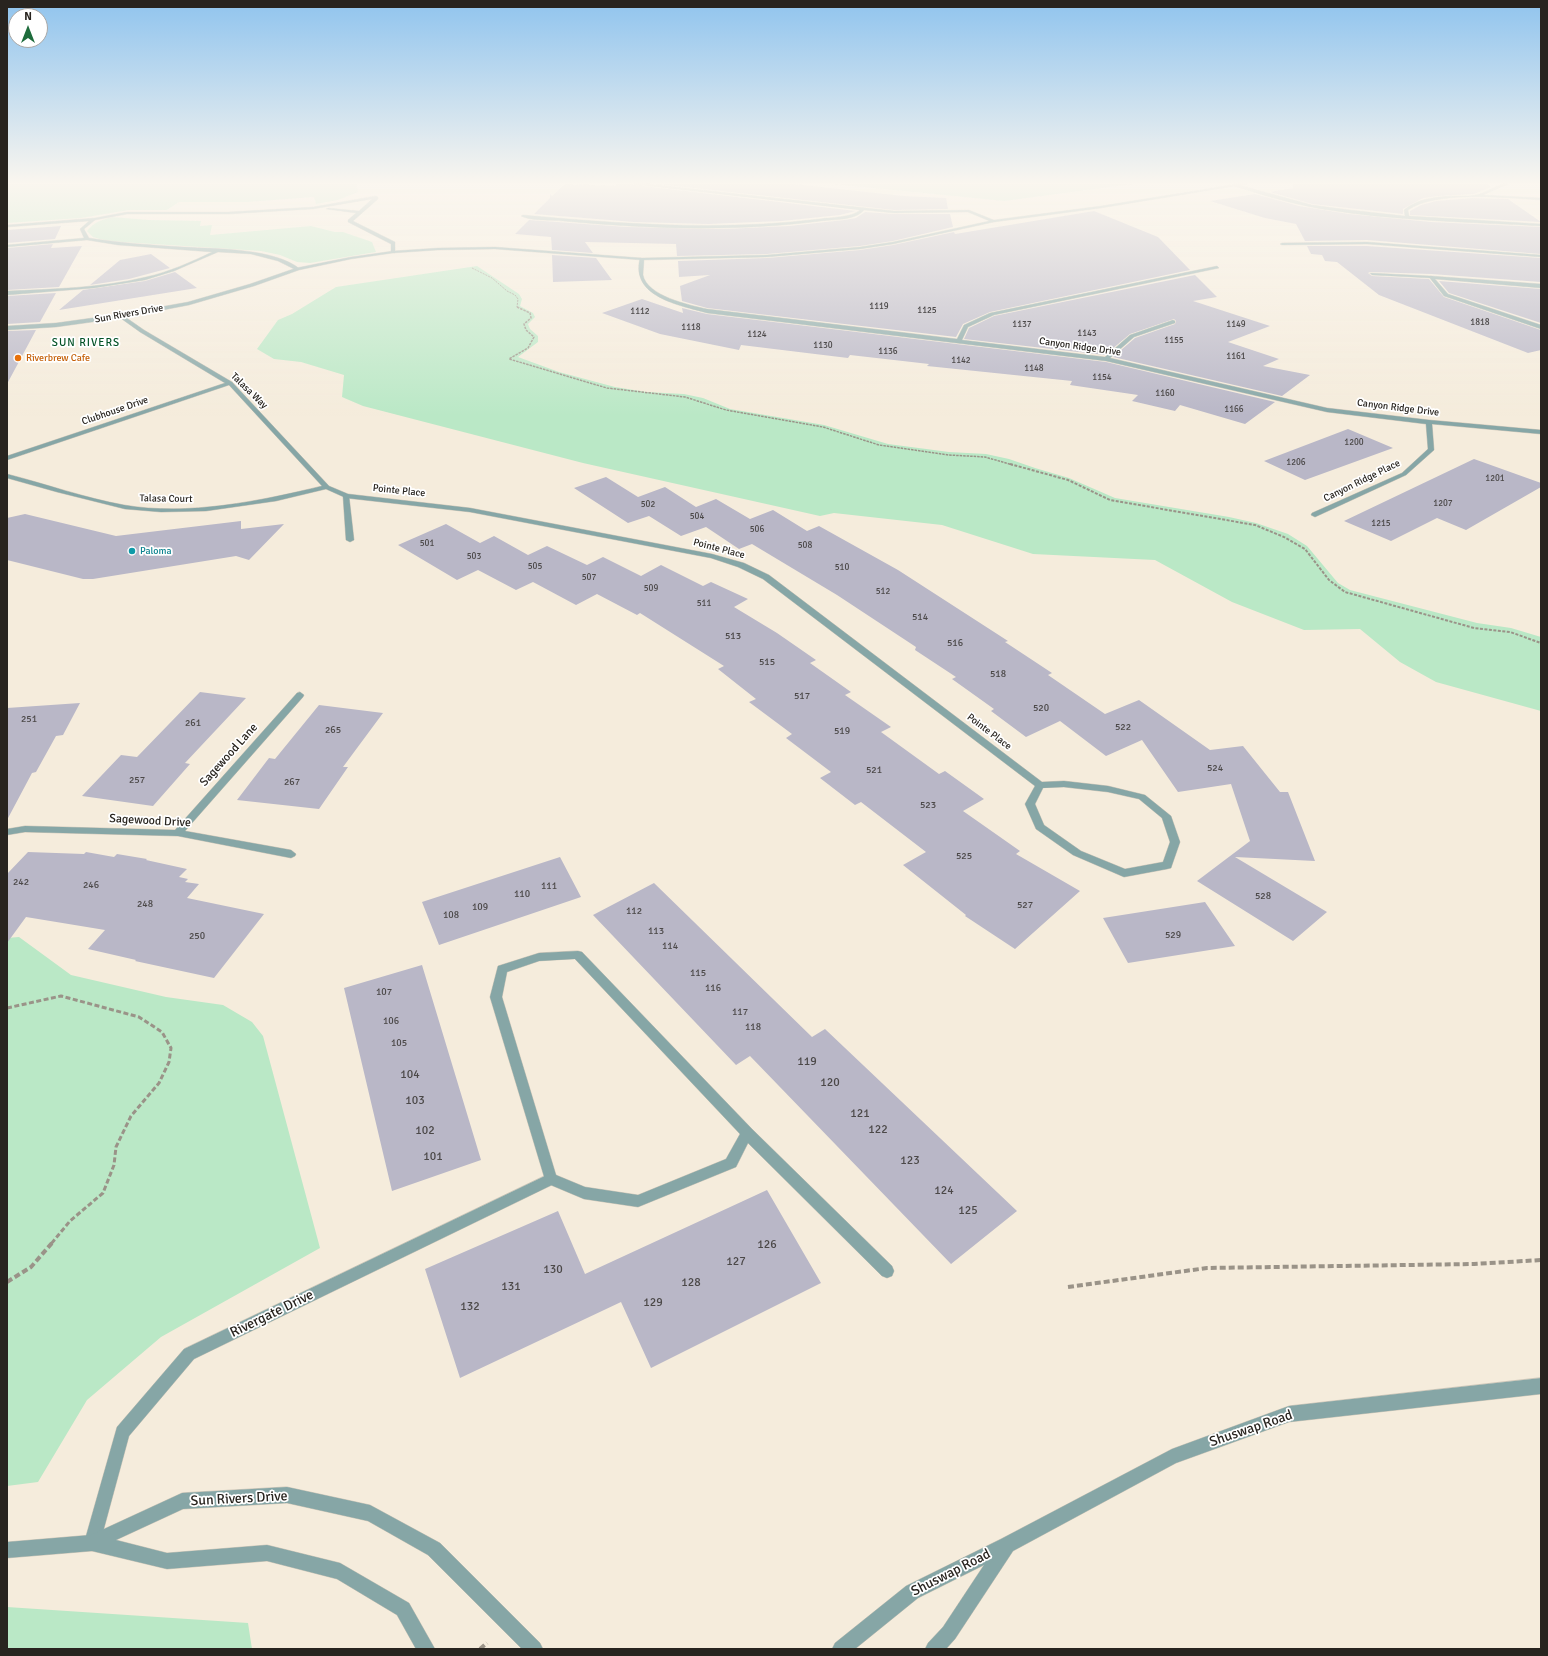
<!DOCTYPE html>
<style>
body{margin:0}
#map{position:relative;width:1548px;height:1656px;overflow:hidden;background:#f5ecdc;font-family:Signika,sans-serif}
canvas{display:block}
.frame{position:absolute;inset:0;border:8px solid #28241f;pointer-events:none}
.north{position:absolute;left:8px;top:8px;width:40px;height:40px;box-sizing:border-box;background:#fff;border:1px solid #a9a7a5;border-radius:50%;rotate:0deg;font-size:11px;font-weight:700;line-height:16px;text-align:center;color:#28241f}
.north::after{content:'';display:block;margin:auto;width:14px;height:18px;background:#1e6c3c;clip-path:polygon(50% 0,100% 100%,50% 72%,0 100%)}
</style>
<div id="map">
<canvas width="1548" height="1656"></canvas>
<div class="frame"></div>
<div class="north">N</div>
</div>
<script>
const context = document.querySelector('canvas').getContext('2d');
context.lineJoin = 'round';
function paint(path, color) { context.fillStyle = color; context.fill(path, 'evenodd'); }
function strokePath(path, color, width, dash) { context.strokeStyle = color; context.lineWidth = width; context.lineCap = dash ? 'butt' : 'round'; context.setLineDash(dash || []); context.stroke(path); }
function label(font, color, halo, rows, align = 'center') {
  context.font = font + ' Signika,sans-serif'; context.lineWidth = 3.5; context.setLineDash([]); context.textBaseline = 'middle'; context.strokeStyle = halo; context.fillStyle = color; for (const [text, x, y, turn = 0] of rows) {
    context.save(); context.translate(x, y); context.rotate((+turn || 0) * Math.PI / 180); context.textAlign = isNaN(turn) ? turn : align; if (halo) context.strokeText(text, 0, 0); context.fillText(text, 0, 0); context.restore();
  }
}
const green = new Path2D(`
 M 7,184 L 356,184 L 358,192 L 338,200 L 316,204 L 314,197 L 247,202 L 179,202 L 167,210 L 129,210 L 81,218 L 7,223 Z
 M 834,184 L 1132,184 L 1004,201 Z
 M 112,217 L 149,220 L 201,221 L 200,226 L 212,225 L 210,235 L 311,226 L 335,232 L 343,232 L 372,242 L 376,252 L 310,263 L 297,262 L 280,255 L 261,251 L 106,241 L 93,237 L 87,231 C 94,222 101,220 112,217 Z
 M 477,266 L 519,294 L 522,299 L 520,306 L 533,313 L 535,317 L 528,324 L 530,329 L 538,336 L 538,342 L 518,357 L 559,372 L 615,387 L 646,392 L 684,394 L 703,398 L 730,409 L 824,425 L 888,444 L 949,452 L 986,454 L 1009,459 L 1035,468 L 1069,478 L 1115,498 L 1229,517 L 1256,523 L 1288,534 L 1307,546 L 1338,583 L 1350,590 L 1477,623 L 1511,628 L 1541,637 L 1541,711 L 1436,682 L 1400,662 L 1360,629 L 1304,630 L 1232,602 L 1155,560 L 1033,554 L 942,525 L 834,513 L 820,516 L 583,463 L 363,406 L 342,397 L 344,375 L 301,362 L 274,359 L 257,349 L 278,320 L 292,314 L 336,287 Z
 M 19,937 L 71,975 L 166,997 L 223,1005 L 252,1022 L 263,1036 L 320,1248 L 161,1337 L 87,1400 L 38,1482 L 7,1486 L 7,938 Z
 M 7,1607 L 248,1623 L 252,1649 L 7,1649 Z`);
const building = new Path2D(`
 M 565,184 L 616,186 L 616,184 L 633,184 L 634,185 L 856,211 L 840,215 L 782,221 L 708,224 L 634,222 L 534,214 L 550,198 L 550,194 L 552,196 Z
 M 658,184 L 793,184 L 904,196 L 946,198 L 948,209 L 894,210 Z
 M 1293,184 L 1486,184 L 1491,187 L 1474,194 L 1438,196 L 1423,198 L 1403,209 L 1403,214 L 1312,204 L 1270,192 L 1293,188 Z
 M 1255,194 L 1299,206 L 1349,214 L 1431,222 L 1541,227 L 1541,254 L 1367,240 L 1305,241 L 1296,224 L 1265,218 L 1210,201 Z
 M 1472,198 L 1508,199 L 1541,222 L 1410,215 L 1410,211 L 1421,205 L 1436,201 Z
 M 1094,211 L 1158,237 L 1190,270 L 990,312 L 963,324 L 956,337 L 707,308 L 682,301 L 680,286 L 710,275 L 679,277 L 678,261 L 767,258 L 860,250 L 893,245 L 954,232 L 955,234 Z
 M 865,212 L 894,214 L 950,214 L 953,227 L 893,241 L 860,246 L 767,254 L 677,256 L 676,244 L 585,242 L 593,253 L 552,250 L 551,237 L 515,234 L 529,220 L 627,227 L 724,229 L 789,226 L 844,220 L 856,218 Z
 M 61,226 L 55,239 L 7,243 L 7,230 Z
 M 53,244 L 51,248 L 82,246 L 59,287 L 7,290 L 7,248 Z
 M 1307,246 L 1367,246 L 1541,258 L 1541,282 L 1431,274 L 1370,272 L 1368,273 L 1372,276 L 1429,279 L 1444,297 L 1541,330 L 1541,350 L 1528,353 L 1379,295 L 1337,262 L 1325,261 L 1322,255 L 1311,254 Z
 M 151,254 L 170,268 L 129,279 L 90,285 L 120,260 Z
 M 552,255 L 596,258 L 612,280 L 553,282 Z
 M 175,272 L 197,288 L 59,310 L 83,290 L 145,281 Z
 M 1195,275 L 1217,297 L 1193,301 L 1270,326 L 1228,342 L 1279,359 L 1263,366 L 1310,375 L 1282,396 L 1113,357 L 1135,338 L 1175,324 L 1176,321 L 1174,319 L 1130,334 L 1105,355 L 964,339 L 969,328 L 994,316 Z
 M 1439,281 L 1541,289 L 1541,323 L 1449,293 Z
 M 56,293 L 40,322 L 7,324 L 7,296 Z
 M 642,299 L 683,313 L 682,308 L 707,314 L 1106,362 L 1275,402 L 1245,424 L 1180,405 L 1175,411 L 1132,401 L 1138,395 L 1070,385 L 1072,381 L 927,366 L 929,364 L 850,355 L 848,358 L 741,345 L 739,350 L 660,334 L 602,313 Z
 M 36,330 L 7,384 L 7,331 Z
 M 1348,429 L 1393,448 L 1305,480 L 1264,461 Z
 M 1474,459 L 1541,483 L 1541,487 L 1466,530 L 1437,518 L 1391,541 L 1344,521 Z
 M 606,477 L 638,497 L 665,487 L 696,507 L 716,499 L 750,519 L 773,510 L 807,531 L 819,526 L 898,570 L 1008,641 L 1005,642 L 1052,673 L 1048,675 L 1105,714 L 1139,700 L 1210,750 L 1243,746 L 1280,792 L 1288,792 L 1315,861 L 1235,857 L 1327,912 L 1293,941 L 1197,881 L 1250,841 L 1231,784 L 1178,792 L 1142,740 L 1106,756 L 1060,721 L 1026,737 L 991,711 L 994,709 L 952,679 L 956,677 L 915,650 L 916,647 L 837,595 L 752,544 L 739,549 L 706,527 L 681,536 L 649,516 L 628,523 L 574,488 Z
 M 25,514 L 116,536 L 241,521 L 241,529 L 284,524 L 249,560 L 236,556 L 93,579 L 83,579 L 7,560 L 7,518 Z
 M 446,524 L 480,543 L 494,536 L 528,555 L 547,546 L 587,565 L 603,557 L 641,576 L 661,565 L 703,586 L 711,582 L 748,599 L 734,607 L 777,633 L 816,660 L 810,663 L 851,692 L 845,695 L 891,727 L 881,732 L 939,774 L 945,771 L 984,799 L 963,811 L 1020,851 L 1016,854 L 1080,891 L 1015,949 L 965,916 L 966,915 L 903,865 L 926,852 L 861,802 L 855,805 L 820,778 L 831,772 L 786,738 L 792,734 L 749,702 L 756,699 L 718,669 L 724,666 L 640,613 L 637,615 L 597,594 L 576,605 L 533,582 L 516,590 L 478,570 L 457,580 L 398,545 Z
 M 200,692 L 246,698 L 185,763 L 190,764 L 153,806 L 82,796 L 121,755 L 137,757 Z
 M 80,703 L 63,735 L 56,736 L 36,772 L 32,773 L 7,820 L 7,708 Z
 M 319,705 L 383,713 L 343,767 L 348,767 L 319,809 L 237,800 L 269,758 L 275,759 Z
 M 28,852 L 84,854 L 86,852 L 114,857 L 117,854 L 147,859 L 146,860 L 187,869 L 179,877 L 188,879 L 185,882 L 199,884 L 187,898 L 264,914 L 214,978 L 135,961 L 136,960 L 88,949 L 105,930 L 26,917 L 7,943 L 7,874 Z
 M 560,857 L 581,897 L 439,945 L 422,902 Z
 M 654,883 L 812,1037 L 825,1029 L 1017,1211 L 951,1264 L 750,1056 L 736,1065 L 593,915 Z
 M 1205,902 L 1235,946 L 1128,963 L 1103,918 Z
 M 422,965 L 481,1160 L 392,1191 L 344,988 Z
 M 767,1190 L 821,1283 L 651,1368 L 621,1302 L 460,1378 L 425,1269 L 558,1211 L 585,1274 Z`);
const pathFar4 = new Path2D(`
 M 472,268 L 492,278 L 507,291 L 515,295 L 518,299 L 517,307 L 519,308`);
const pathFar3 = new Path2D(`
 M 517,307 L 530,313 L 531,318 L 524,324 L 526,330 L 534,337 L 528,348 L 509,359 L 607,388 L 685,397 L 726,410 L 823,427 L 879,445 L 949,455 L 985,457 L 1013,465`);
const pathFar2 = new Path2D(`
 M 1010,464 L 1068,480 L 1110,500 L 1255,525 L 1284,537 L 1305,549 L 1329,580 L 1345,592 L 1474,628 L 1510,632 L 1541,643`);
const pathFar1 = new Path2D(`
 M 7,1008 L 61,996 L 139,1017 L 162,1032 L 171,1048 L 169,1062 L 159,1083 L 131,1116 L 116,1147 L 114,1165 L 103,1193 L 70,1221 L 51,1244`);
const path = new Path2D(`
 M 7,1282 L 31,1267 L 52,1243
 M 1068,1287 L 1207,1268 L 1474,1264 L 1541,1260
 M 480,1649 L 487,1643`);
const service = new Path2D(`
 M 1370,273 L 1431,276 L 1433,277 L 1431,278 L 1372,275 Z
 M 346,494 L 349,496 L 354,540 L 350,542 L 346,540 L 343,496 Z
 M 578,951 L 582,952 L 752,1129 L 892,1266 L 894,1271 L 892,1276 L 887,1278 L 882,1276 L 748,1143 L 736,1167 L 638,1207 L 584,1199 L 546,1183 L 490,997 L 498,966 L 539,953 ZM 575,959 L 740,1134 L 726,1159 L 638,1195 L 585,1187 L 556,1175 L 502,997 L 507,972 L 539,961 Z`);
const minor = new Path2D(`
 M 634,184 L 646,184 L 894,211 L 969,210 L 996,221 L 992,222 L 968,212 L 894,213 L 864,210 C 855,221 834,219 821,221 C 735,232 649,229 563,221 C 552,220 530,221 521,216 L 523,215 C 622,224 720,231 819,219 C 831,217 851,218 860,210 Z
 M 1235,184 L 1312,205 L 1350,210 L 1405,216 L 1404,210 C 1419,197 1442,196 1461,196 C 1466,196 1472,196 1476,195 C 1486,193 1497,184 1508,184 L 1483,195 L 1541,198 L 1541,200 C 1506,198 1437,190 1408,210 L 1409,216 L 1541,224 L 1541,226 C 1468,222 1394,221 1322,209 C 1292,204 1263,195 1234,186 Z
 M 376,196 L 378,197 L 378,199 L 353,221 L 395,242 L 395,253 L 391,252 L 391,244 L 348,222 L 348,220 L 356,213 L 326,209 L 328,208 L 359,211 L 372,199 L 313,209 L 228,214 L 127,214 L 95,220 L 84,229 L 89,238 C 120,243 152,245 184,247 C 217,249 274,248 300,269 L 296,270 L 278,261 L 251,254 L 218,252 L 174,271 L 145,280 L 94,288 L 7,295 L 7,291 C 53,289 101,288 146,277 C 169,272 191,262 212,252 L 118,245 L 87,240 L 7,247 L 7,245 L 84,238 L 80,229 L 89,221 L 7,227 L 7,225 L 95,218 L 127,212 L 228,212 L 313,207 Z
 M 1367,242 L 1541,255 L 1541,257 L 1367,244 L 1282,245 L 1280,244 L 1282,243 Z
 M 640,258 L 644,259 C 644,264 643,270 643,275 C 647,296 689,305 707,309 L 957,339 L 964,325 L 990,313 L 1217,266 L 1219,268 L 994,315 L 968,327 L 962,340 L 1105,357 L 1130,335 L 1173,320 L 1175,321 L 1175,323 L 1134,337 L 1110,358 L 1327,408 L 1429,420 L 1541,430 L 1541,434 L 1432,424 L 1434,450 L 1406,475 L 1315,517 L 1311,515 L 1312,513 L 1402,473 L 1428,449 L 1426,424 L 1327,412 L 1106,361 L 707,313 C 679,305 630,297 640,258 Z
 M 1431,276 L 1541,284 L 1541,288 L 1435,279 L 1448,294 L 1541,325 L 1541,329 L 1444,296 L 1429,277 Z
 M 121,314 L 144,330 L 232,382 L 329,486 L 348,494 L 470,508 L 712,554 L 744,563 L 769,575 L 1042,782 L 1064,781 L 1108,786 L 1145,795 L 1171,816 L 1180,842 L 1172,865 L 1171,868 L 1167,869 L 1124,877 L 1073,855 L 1036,829 L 1025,804 L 1035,786 L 763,579 L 738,567 L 711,558 L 470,512 L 346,498 L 326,489 L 276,501 L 206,511 L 161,512 L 125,509 L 57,492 L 7,478 L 7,474 C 46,484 85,498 124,505 C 188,516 260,501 322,486 L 229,385 L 7,460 L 7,456 L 225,383 L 140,332 L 119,317 L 118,316 ZM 1064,787 L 1108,792 L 1139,799 L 1162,818 L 1170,842 L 1163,862 L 1125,869 L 1081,851 L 1044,825 L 1035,804 L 1043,788 Z
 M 300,692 L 304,695 L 303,697 L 185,831 L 291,850 L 296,854 L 295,856 L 291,858 L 178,836 L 25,832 L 7,835 L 7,829 L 25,826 L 175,830 L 297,693 Z
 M 551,1173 L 556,1175 L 558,1179 L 556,1183 L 194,1359 L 129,1436 L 100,1543 L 98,1549 L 92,1551 L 86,1549 L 84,1543 L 117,1427 L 184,1349 Z`);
const tertiary = new Path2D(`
 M 1238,184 L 1247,184 L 1101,208 L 994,222 L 893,244 L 860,249 L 767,257 L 642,260 L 495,249 L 438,250 L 393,253 L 351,259 L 299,270 L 254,286 L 189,305 L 121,318 L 56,327 L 7,330 L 7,326 L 56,323 L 121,314 L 188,302 L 250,284 L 296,268 L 351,257 L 393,251 L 438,248 L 495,247 L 642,258 L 767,255 L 860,247 L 893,242 L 994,220 L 1101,206 Z
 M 1541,1378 L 1541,1394 L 1289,1422 L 1176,1463 L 1013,1551 L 955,1639 L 946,1649 L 925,1649 L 928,1643 L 943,1627 L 984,1565 L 918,1598 L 855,1649 L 832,1649 L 835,1643 L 906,1586 L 1001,1539 L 1172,1449 L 1289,1406 Z
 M 287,1487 L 370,1505 L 440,1543 L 540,1643 L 543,1649 L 522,1649 L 428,1555 L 368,1521 L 287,1503 L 183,1509 L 116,1540 L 167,1553 L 267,1545 L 340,1563 L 409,1603 L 435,1649 L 416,1649 L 397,1615 L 337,1579 L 267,1561 L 167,1569 L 92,1551 L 7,1558 L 7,1542 L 91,1535 L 182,1493 Z`);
const markers = [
 [18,358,4,"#e8710a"],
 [132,551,4,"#0f9aa8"]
];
const farNumbernames = [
 ["1119",879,307],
 ["1125",927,311],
 ["1112",640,312],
 ["1818",1480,323],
 ["1137",1022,325],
 ["1149",1236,325],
 ["1118",691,328],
 ["1143",1087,334],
 ["1124",757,335],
 ["1155",1174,341],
 ["1130",823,346],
 ["1136",888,352],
 ["1161",1236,357],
 ["1142",961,361],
 ["1148",1034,369],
 ["1154",1102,378],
 ["1160",1165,394],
 ["1166",1234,410],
 ["1200",1354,443],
 ["1206",1296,463],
 ["1201",1495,479],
 ["1207",1443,504],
 ["502",648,505],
 ["504",697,517],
 ["1215",1381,524],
 ["506",757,530],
 ["501",427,544],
 ["508",805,546],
 ["503",474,557],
 ["505",535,567],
 ["510",842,568],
 ["507",589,578],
 ["509",651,589],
 ["512",883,592],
 ["511",704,604]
];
const farStreetnames = [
 ["Sun Rivers Drive",129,314,-10],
 ["Canyon Ridge Drive",1080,347,8],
 ["Talasa Way",249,391,44],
 ["Canyon Ridge Drive",1398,408,7],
 ["Clubhouse Drive",115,411,-19],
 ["Canyon Ridge Place",1362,481,-26],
 ["Pointe Place",399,491,6],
 ["Talasa Court",166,499,1],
 ["Pointe Place",719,549,15],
 ["Pointe Place",989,732,37]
];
const farFoodnames = [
 ["Riverbrew Cafe",26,358]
];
const farCulturenames = [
 ["Paloma",140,551]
];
const numberNames = [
 ["514",920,617],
 ["513",733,636],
 ["516",955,643],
 ["515",767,662],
 ["518",998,674],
 ["517",802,696],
 ["520",1041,708],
 ["251",29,719],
 ["261",193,723],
 ["522",1123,727],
 ["265",333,730],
 ["519",842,731],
 ["524",1215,768],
 ["521",874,770],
 ["257",137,780],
 ["267",292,782],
 ["523",928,805],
 ["525",964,856],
 ["242",21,882],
 ["246",91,885],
 ["111",549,886],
 ["110",522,894],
 ["528",1263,896],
 ["248",145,904],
 ["527",1025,905],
 ["109",480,907],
 ["112",634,911],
 ["108",451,915],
 ["113",656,931],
 ["529",1173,935],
 ["250",197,936],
 ["114",670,946],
 ["115",698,973],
 ["116",713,988],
 ["107",384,992],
 ["117",740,1012],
 ["106",391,1021],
 ["118",753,1027],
 ["105",399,1043]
];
const farNeighbourhoodnames = [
 ["SUN RIVERS",86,343]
];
const streetNames = [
 ["Sagewood Lane",229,755,-48],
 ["Sagewood Drive",150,821,3]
];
const nearNumbernames = [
 ["119",807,1062],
 ["104",410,1075],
 ["120",830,1083],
 ["103",415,1101],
 ["121",860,1114],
 ["122",878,1130],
 ["102",425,1131],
 ["101",433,1157],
 ["123",910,1161],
 ["124",944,1191],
 ["125",968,1211],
 ["126",767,1245],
 ["127",736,1262],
 ["130",553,1270],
 ["128",691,1283],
 ["131",511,1287],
 ["129",653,1303],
 ["132",470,1307]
];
const nearStreetnames = [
 ["Rivergate Drive",272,1314,-26],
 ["Shuswap Road",1251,1429,-19],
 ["Sun Rivers Drive",239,1499,-3],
 ["Shuswap Road",951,1573,-27]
];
paint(green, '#bae8c6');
paint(building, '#b9b7c7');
strokePath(service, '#d0c8ba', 1);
strokePath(minor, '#d0c8ba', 1);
strokePath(tertiary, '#d0c8ba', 1);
strokePath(pathFar4, '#9a9388', 1, [2, 1]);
strokePath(pathFar3, '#9a9388', 1.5, [2.5, 1]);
strokePath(pathFar2, '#9a9388', 2, [3, 1.5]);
strokePath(pathFar1, '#9a9388', 3, [5, 2.5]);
strokePath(path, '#9a9388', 4, [6, 3]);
paint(service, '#86a6a6');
paint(minor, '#86a6a6');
paint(tertiary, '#86a6a6');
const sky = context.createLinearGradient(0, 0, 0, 416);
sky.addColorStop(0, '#90c4ee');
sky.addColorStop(0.44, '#faf6ef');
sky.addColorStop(1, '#faf6ef00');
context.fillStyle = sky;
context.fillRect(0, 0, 1548, 416);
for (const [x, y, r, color] of markers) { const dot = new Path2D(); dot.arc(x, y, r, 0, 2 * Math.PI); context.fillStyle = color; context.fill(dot); strokePath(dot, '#fff', 1.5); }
label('9px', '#4c4949', null, farNumbernames);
label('10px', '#28241f', '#fff', farStreetnames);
label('10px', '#c56008', '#fff', farFoodnames, 'left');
label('10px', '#0d838f', '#fff', farCulturenames, 'left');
label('10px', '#4c4949', null, numberNames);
context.letterSpacing = '1px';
label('11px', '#035227', '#fff', farNeighbourhoodnames);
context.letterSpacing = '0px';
label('12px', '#28241f', '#fff', streetNames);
label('12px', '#4c4949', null, nearNumbernames);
label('14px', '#28241f', '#fff', nearStreetnames);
</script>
